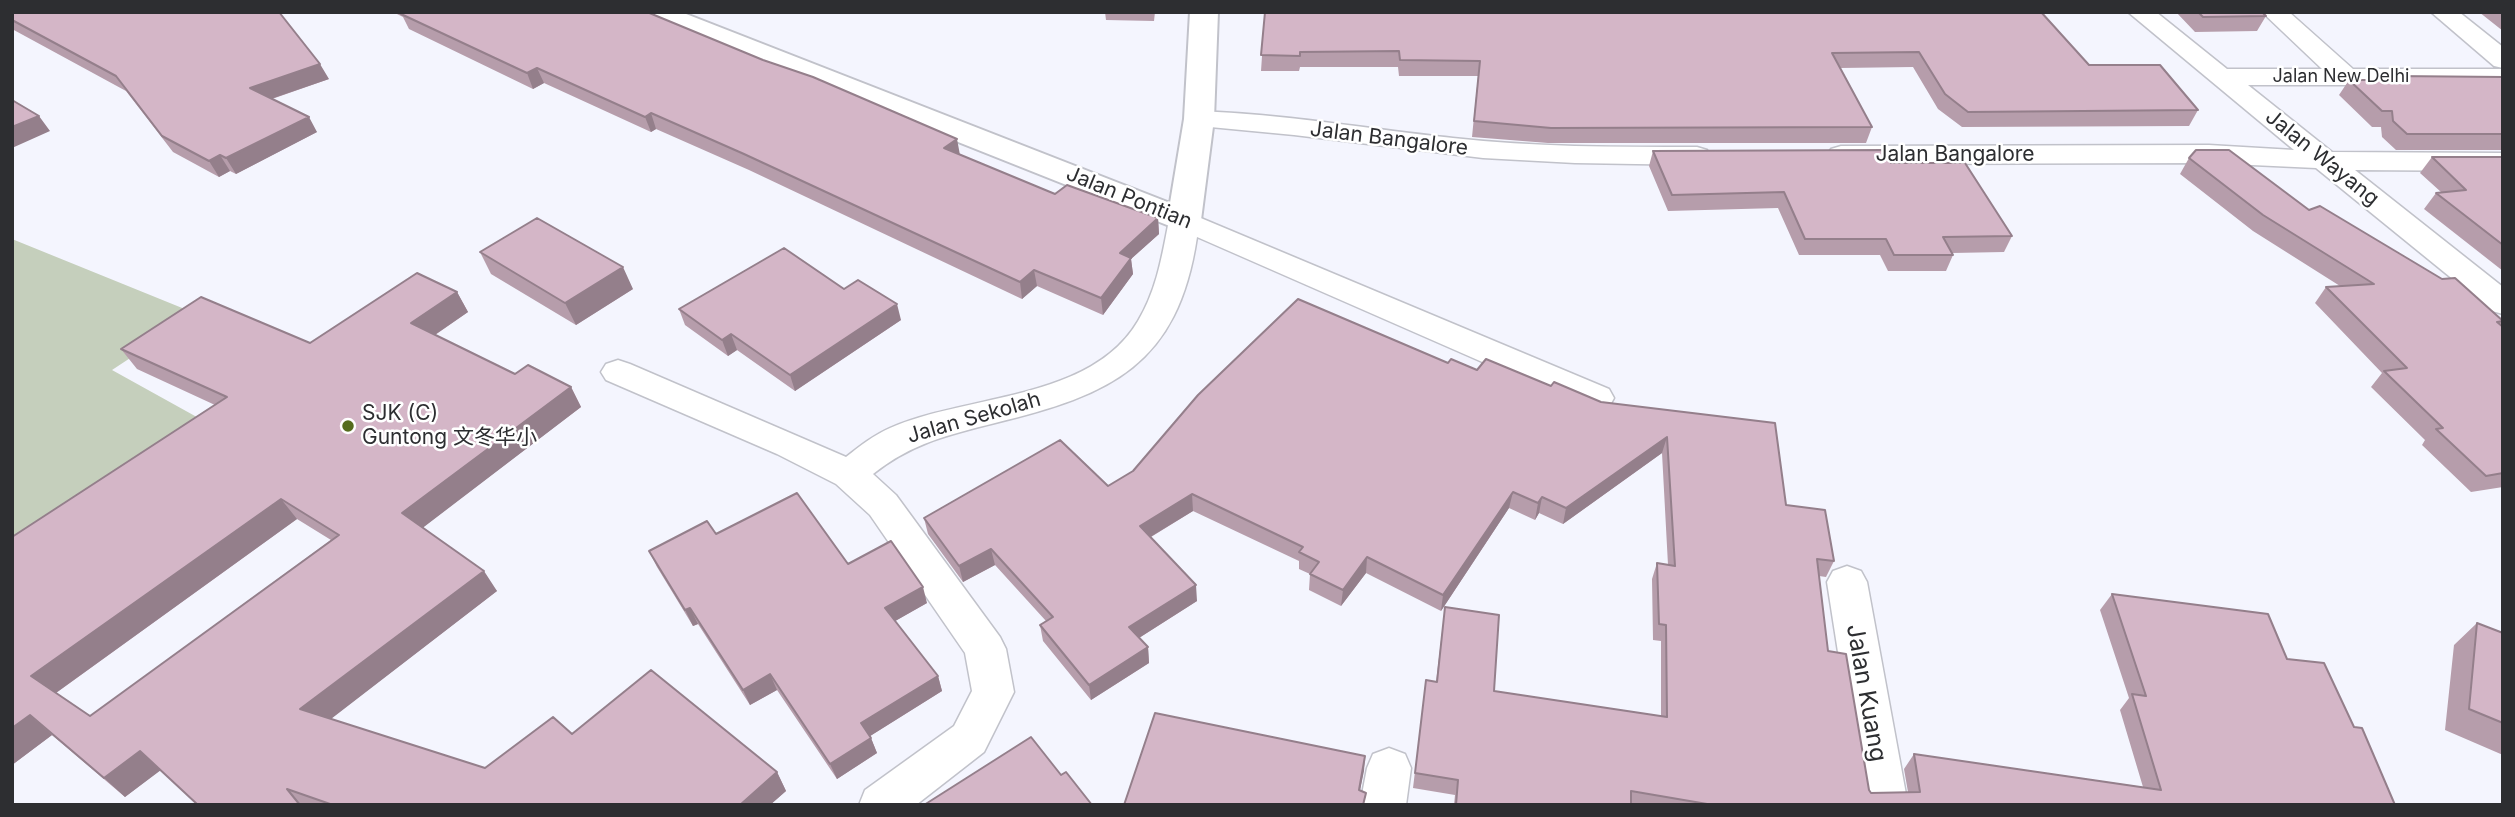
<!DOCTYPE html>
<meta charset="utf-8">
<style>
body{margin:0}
#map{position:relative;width:2515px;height:817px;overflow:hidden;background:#f4f5fe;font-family:Inter,sans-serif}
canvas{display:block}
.frame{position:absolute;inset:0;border:14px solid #2d2e31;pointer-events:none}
</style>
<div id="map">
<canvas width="2515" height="817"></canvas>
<div class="frame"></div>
</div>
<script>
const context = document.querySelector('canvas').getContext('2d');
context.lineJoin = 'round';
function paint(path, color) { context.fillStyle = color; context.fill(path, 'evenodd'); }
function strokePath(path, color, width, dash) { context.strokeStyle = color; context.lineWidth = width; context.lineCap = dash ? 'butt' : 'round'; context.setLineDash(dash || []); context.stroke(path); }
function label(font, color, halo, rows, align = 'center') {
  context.font = font + ' Inter,"Noto Sans SC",sans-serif'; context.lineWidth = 5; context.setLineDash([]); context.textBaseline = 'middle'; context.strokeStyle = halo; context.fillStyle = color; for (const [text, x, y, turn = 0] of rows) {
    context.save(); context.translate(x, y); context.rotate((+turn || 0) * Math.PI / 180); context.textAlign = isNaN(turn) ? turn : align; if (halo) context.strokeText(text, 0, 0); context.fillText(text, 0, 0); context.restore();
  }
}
const green = new Path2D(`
 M 12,239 L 197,314 L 112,370 L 204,421 L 12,551 Z`);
const street = new Path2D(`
 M 2128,12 L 2156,12 L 2227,69 L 2322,69 L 2262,12 L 2289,12 L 2353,69 L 2503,69 L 2503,85 L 2248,85 L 2332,152 L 2503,153 L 2503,171 L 2355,170 L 2503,287 L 2503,314 L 2492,311 L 2316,168 L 2209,163 L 1841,164 L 1831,161 L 1827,155 L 1831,149 L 1841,146 L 2209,145 L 2294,150 Z
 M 2431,12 L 2459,12 L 2503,47 L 2503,68 L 2494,66 Z
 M 1199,111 C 1284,114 1368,129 1453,138 C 1534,147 1615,147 1697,147 L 1707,150 L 1711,156 L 1707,162 L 1697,165 L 1575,163 L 1483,158 L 1294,135 L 1189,125 L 1185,119 L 1189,113 Z
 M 1184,211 L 1609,389 L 1614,398 L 1609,407 L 1597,410 L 1585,407 L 1197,237 C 1178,365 1111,395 995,423 C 948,435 912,443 873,474 L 896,495 L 1000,637 L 1006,649 L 1014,692 L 984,752 L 916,805 L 859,805 L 865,790 L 954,726 L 972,691 L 965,653 L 870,515 L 836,484 L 777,454 L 606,380 L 601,372 L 606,364 L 618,360 L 630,364 L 846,457 C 860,446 874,435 890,428 C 967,394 1091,401 1138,321 C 1157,289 1162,256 1169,220 L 1173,213 Z
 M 1847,566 L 1861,571 L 1867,582 L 1908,805 L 1862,805 L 1827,582 L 1833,571 Z
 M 1389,748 L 1405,754 L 1411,768 L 1406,805 L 1360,805 L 1367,768 L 1373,754 Z`);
const secondary = new Path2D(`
 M 642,12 L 681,12 L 1170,203 L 1184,119 L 1190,12 L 1218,12 L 1214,119 L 1201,220 L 1196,227 L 1184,230 L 1172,227 L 646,18 Z`);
const wall = new Path2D(`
 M 12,12 L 329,79 L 272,99 L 317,132 L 236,174 L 230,171 L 219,177 L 173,152 L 126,91 L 12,29 Z
 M 393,12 L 647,12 L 960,155 L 1055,194 L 1158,218 L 1159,234 L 1131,259 L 1133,274 L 1103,315 L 1037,286 L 1022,299 L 749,170 L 656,129 L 651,132 L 544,83 L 533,89 L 409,29 L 403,17 Z
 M 1105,12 L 1155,12 L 1154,21 L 1106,20 Z
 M 1265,12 L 2041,12 L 2089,65 L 2198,110 L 2189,126 L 1962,127 L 1938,109 L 1913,67 L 1840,68 L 1872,127 L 1866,143 L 1548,143 L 1472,137 L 1478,76 L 1399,76 L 1398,67 L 1300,67 L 1299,71 L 1261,71 Z
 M 2176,12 L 2262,12 L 2266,16 L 2257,31 L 2195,32 Z
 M 2479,12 L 2503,12 L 2503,31 Z
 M 2394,76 L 2503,77 L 2503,150 L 2396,150 L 2382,137 L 2381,127 L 2372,127 L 2339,95 L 2349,80 L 2391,80 Z
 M 1653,151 L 1891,163 L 2012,236 L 2004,252 L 1952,253 L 1953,255 L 1946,271 L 1888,271 L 1880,255 L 1799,255 L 1778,208 L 1668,211 L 1649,166 Z
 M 2432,157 L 2503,157 L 2503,271 L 2424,209 L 2436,193 L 2441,192 L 2420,173 Z
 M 2189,158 L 2309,210 L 2503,321 L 2500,325 L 2503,327 L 2503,487 L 2471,492 L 2422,445 L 2425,440 L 2371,387 L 2382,373 L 2315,303 L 2326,287 L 2340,286 L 2253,231 L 2180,174 Z
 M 480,252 L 633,289 L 576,325 L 491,274 Z
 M 844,289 L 901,320 L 795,391 L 737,350 L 728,356 L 685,325 L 679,309 Z
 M 457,292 L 468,312 L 435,335 L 515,374 L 571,387 L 581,407 L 423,527 L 497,591 L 330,719 L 485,768 L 572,734 L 777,772 L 786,791 L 770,805 L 198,805 L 160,770 L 125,797 L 52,735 L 12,765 L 215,405 L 137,369 L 121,349 L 310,343 ZM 297,519 L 331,540 L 90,716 L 56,693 Z
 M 1448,363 L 1551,386 L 1601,402 L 1786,505 L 1834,561 L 1826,577 L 1819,576 L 1828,651 L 1869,790 L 1871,793 L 1908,792 L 1904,769 L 1914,754 L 2143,787 L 2120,710 L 2129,698 L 2100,610 L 2112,594 L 2287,659 L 2354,727 L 2395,805 L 1454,805 L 1455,795 L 1413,788 L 1426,680 L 1436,682 L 1445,607 L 1494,691 L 1661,716 L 1661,641 L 1653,640 L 1652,579 L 1657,563 L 1668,565 L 1662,453 L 1563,524 L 1539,513 L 1535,520 L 1509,508 L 1441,611 L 1366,573 L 1341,606 L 1309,590 L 1310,574 L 1299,569 L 1299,561 L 1193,511 L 1151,537 L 1197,601 L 1139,638 L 1148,647 L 1149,663 L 1091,700 L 1043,641 L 1040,625 L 1046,621 L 995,565 L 963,582 L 928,534 L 924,518 L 1108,486 Z
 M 716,534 L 848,564 L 927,603 L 895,621 L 938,676 L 942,691 L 870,736 L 877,753 L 837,779 L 777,690 L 750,705 L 698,624 L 693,626 L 657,567 L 649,551 Z
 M 2477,623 L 2503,633 L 2503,755 L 2445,730 L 2454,645 Z`);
const shadedWall = new Path2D(`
 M 320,64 L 329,79 L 259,103 L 250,88 Z
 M 537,68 L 544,83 L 533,89 L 527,73 Z
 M 651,113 L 656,129 L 651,132 L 645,117 Z
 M 39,116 L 50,131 L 12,148 L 12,127 Z
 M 309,117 L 317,132 L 236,174 L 226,158 Z
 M 957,139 L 960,155 L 944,148 Z
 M 220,155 L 230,171 L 219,177 L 209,161 Z
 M 1158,218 L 1159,234 L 1131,259 L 1133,274 L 1103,315 L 1101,298 L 1120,253 Z
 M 623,267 L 633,289 L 576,325 L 565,303 Z
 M 1034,270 L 1037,286 L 1022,299 L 1020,282 Z
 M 457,292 L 468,312 L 423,343 L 411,323 Z
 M 897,304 L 901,320 L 795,391 L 790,375 Z
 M 731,334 L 737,350 L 728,356 L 722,340 Z
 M 571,387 L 581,407 L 416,533 L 402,513 Z
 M 1667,437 L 1662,453 L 1563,524 L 1566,508 Z
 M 1513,492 L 1509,508 L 1441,611 L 1443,595 Z
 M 1192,494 L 1193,511 L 1142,542 L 1140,526 Z
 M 1542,497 L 1539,513 L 1535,520 L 1538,503 Z
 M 281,499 L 297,519 L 53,695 L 31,676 Z
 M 991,549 L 995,565 L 963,582 L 959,566 Z
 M 1367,557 L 1366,573 L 1341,606 L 1343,590 Z
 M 484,571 L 497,591 L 318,729 L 300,709 Z
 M 1196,585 L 1197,601 L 1131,643 L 1129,627 Z
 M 923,587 L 927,603 L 890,624 L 885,608 Z
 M 690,608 L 698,624 L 693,626 L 685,610 Z
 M 1148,647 L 1149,663 L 1091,700 L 1089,685 Z
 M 770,674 L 777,690 L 750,705 L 743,690 Z
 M 938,676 L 942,691 L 867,738 L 861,723 Z
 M 30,715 L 52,735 L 12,765 L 12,728 Z
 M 871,738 L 877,753 L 837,779 L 830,764 Z
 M 140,751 L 161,770 L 125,797 L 104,778 Z
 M 1365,756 L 1364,771 L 1357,805 L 1359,790 Z
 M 777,772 L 786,791 L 770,805 L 740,805 Z`);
const building = new Path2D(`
 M 12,12 L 279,12 L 320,64 L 250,88 L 309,117 L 226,158 L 220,155 L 209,161 L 162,136 L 116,76 L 12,20 Z
 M 404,12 L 647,12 L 763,60 L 813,77 L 957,139 L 944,148 L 1055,194 L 1067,185 L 1158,218 L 1120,253 L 1131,258 L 1101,298 L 1034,270 L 1020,282 L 744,154 L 651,113 L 645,117 L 537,68 L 527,73 L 401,14 Z
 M 1265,12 L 2041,12 L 2089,65 L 2160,65 L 2198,110 L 1968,112 L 1945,94 L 1919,52 L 1832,53 L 1872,127 L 1551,128 L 1474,121 L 1480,61 L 1400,60 L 1399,51 L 1300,52 L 1300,56 L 1261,55 Z
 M 2198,12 L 2262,12 L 2266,16 L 2203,17 Z
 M 2394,76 L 2503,77 L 2503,134 L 2407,134 L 2393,121 L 2392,111 L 2382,111 L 2349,80 L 2398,80 Z
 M 12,100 L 39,116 L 12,127 Z
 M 1884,150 L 1891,163 L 1965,163 L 2012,236 L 1943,237 L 1953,255 L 1894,255 L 1886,239 L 1805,239 L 1784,192 L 1672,195 L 1653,151 Z
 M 2196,150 L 2229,150 L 2309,210 L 2320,206 L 2442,279 L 2455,278 L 2503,321 L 2497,322 L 2503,327 L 2503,473 L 2486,476 L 2436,429 L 2443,428 L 2384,371 L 2407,368 L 2326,287 L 2374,284 L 2263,215 L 2189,158 Z
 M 2432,157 L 2503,157 L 2503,245 L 2436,193 L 2466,190 Z
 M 537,218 L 623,267 L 565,303 L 480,252 Z
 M 784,248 L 844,289 L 858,280 L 897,304 L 790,375 L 731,334 L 722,340 L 679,309 Z
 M 417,273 L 457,292 L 411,323 L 515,374 L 528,365 L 571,387 L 402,513 L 484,571 L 300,709 L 485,768 L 553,717 L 572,734 L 651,670 L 777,772 L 740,805 L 333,805 L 287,789 L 300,805 L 198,805 L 140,751 L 104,778 L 30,715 L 12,728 L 12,537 L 227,397 L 121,349 L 201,297 L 310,343 ZM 281,499 L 339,535 L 90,716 L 31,676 Z
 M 1298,299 L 1448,363 L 1451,359 L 1477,370 L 1486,359 L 1551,386 L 1554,382 L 1601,402 L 1775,423 L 1786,505 L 1825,510 L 1834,561 L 1817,559 L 1828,651 L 1846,654 L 1869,790 L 1871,793 L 1920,792 L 1914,754 L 2161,790 L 2132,694 L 2146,696 L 2112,594 L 2268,614 L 2287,659 L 2324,663 L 2354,727 L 2362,728 L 2395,805 L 1713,805 L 1631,791 L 1631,805 L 1456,805 L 1458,780 L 1415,773 L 1426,680 L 1437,682 L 1445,607 L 1499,615 L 1494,691 L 1667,717 L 1666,625 L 1659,624 L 1657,563 L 1675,566 L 1667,437 L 1566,508 L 1542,497 L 1538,503 L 1513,492 L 1443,595 L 1367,557 L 1343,590 L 1310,574 L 1319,562 L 1299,552 L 1303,547 L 1192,494 L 1140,526 L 1196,585 L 1129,627 L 1148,647 L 1089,685 L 1040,625 L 1053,617 L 991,549 L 959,566 L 924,518 L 1060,440 L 1108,486 L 1133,471 L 1198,395 Z
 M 797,493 L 848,564 L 891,541 L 923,587 L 885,608 L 938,676 L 861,723 L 871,738 L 830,764 L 770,674 L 743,690 L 690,608 L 685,610 L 649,551 L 707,521 L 716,534 Z
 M 2477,623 L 2503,633 L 2503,723 L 2469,709 Z
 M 1155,713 L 1365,756 L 1359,790 L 1366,793 L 1363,805 L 1124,805 Z
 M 1031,737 L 1061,775 L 1066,772 L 1092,805 L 924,805 Z`);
const markers = [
 [348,426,7,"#556c1d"]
];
const farStreetnames = [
 ["Jalan New Delhi",2341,77]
];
const streetNames = [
 ["Jalan Bangalore",1389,139,7],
 ["Jalan Bangalore",1955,155],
 ["Jalan Wayang",2322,158,39],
 ["Jalan Pontian",1129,198,22],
 ["Jalan Sekolah",974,418,-16]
];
const poiNames = [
 ["SJK (C)",362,414],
 ["Guntong 文冬华小",362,438]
];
const nearStreetnames = [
 ["Jalan Kuang",1866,693,80]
];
paint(green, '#c5cfbc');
strokePath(street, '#c1c2ca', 3);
strokePath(secondary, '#c1c2ca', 4);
paint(street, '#fff');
paint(secondary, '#fff');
paint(wall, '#b69dab');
paint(shadedWall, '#947f8b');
paint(building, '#d4b6c7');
strokePath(building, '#947f8b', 2);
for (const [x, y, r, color] of markers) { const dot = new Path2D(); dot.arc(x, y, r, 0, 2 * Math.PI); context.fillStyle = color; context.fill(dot); strokePath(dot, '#fff', 2.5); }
label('18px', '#2d2e31', '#fff', farStreetnames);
label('21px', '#2d2e31', '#fff', streetNames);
label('21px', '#2d2e31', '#fff', poiNames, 'left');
label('24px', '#2d2e31', '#fff', nearStreetnames);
</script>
